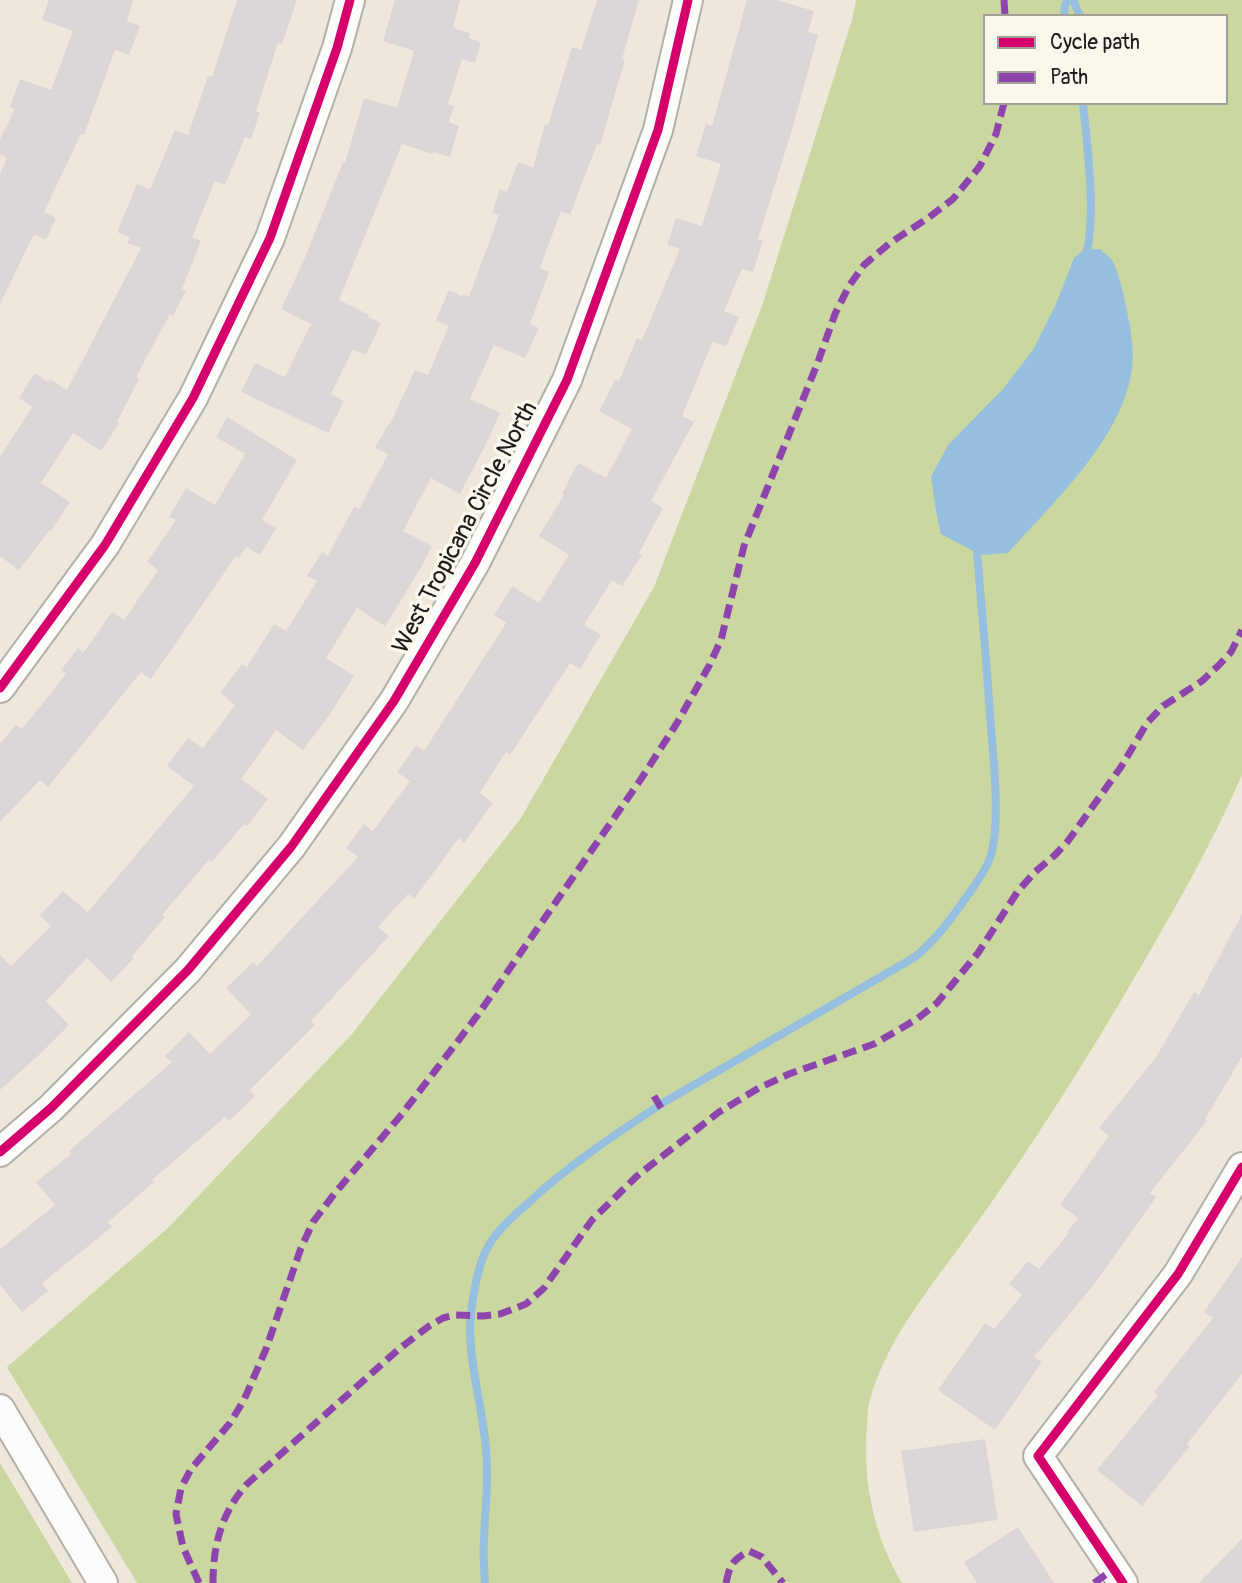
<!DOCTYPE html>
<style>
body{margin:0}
#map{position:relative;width:1242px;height:1583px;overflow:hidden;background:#ede8db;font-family:Pangolin,sans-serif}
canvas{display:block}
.legend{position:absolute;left:983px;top:14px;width:245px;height:91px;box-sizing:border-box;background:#fbf7ec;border:2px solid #a29f99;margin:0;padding:9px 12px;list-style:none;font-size:21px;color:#1c1c1c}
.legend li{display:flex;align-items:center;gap:14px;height:35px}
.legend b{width:35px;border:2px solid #a29f99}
</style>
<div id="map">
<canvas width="1242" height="1583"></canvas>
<ul class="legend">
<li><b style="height:9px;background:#d6006c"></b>Cycle path</li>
<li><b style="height:9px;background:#8e44ad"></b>Path</li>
</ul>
</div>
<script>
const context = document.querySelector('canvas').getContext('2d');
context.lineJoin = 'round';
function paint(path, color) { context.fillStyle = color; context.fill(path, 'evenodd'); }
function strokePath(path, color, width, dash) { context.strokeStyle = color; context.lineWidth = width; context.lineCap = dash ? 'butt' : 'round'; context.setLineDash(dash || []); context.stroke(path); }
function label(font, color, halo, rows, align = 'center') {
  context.font = font + ' Pangolin,sans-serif'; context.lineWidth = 7; context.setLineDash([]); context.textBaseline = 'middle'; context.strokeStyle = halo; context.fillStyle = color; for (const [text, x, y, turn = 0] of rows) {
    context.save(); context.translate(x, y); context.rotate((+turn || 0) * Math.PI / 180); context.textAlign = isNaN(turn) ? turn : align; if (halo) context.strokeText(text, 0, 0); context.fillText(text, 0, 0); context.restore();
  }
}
const green = new Path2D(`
 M 856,0 L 1242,0 L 1242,775 C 1211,846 1172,914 1133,980 C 1091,1052 1047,1122 1000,1190 C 979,1221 957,1250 935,1280 C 908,1318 883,1353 870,1400 C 867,1408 868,1417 867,1426 C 862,1479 874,1537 902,1583 L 137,1583 L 7,1367 L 169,1227 L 352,1034 L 521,818 L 654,587 L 762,306 L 852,20 ZM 985,16 L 1226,16 L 1226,103 L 985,103 Z
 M 0,1463 L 72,1583 L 0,1583 Z`);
const water = new Path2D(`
 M 1100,249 C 1103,253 1109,256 1112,260 C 1118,270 1125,299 1127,311 C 1131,332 1135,353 1131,375 C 1119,441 1052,504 1008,553 L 981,555 L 941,534 L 936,511 L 931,477 L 948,445 L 1003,389 L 1033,350 L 1056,304 L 1074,258 L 1084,250 Z`);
const stream = new Path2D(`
 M 1073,0 L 1080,16
 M 1064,16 L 1065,5 L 1068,0
 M 1083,103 C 1087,145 1093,188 1090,230 C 1089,239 1089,248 1085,257
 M 485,1583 C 484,1569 483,1554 484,1540 C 485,1510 489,1480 486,1450 C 483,1409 470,1369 470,1328 C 471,1306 477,1264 489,1245 C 498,1230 512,1217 525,1206 C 567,1166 617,1133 666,1101 L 915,957 C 938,938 953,916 970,892 C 978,880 987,869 991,855 C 1000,823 994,762 991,728 C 987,669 982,611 977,552 L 980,545`);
const building = new Path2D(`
 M 49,0 L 133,0 L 127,21 L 140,26 L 129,55 L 115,50 L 84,135 L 81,134 L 44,212 L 56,218 L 46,240 L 34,234 L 0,304 L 0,174 L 7,158 L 0,154 L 0,139 L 15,109 L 10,107 L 20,79 L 51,90 L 73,31 L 42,20 Z
 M 237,0 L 297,0 L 282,44 L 278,43 L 256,111 L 260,113 L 251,139 L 245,137 L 225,185 L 215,181 L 192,237 L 201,241 L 182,289 L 186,291 L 173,316 L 170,314 L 136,377 L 139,379 L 117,422 L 119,423 L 101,451 L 73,433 L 41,483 L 70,502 L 51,531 L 50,530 L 19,570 L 0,556 L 0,457 L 32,407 L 19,398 L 35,373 L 48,382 L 50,379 L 67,390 L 141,248 L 127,243 L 130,238 L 117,232 L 137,184 L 150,189 L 175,130 L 188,135 L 208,76 L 212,77 Z
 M 395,0 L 460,0 L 453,28 L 470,33 L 469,38 L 481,42 L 475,63 L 462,59 L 448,104 L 454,106 L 449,122 L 459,126 L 450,157 L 433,152 L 433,154 L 402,144 L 339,300 L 369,315 L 368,317 L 381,323 L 366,355 L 353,349 L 331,394 L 344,401 L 328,433 L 241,392 L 255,363 L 285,377 L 311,324 L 281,309 L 304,260 L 343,162 L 345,163 L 364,98 L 397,108 L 414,51 L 383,41 Z
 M 597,0 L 639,0 L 622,59 L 625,60 L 600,145 L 597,144 L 570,215 L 561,211 L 540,268 L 549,272 L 530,324 L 539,328 L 525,358 L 494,345 L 470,399 L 500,413 L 485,446 L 460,494 L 431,478 L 403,531 L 432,546 L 419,571 L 385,626 L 357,608 L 326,658 L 354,676 L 328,717 L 303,750 L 276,730 L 241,779 L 268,799 L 247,826 L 244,824 L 212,862 L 209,860 L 162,915 L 165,917 L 132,956 L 134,958 L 111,982 L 87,958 L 46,1001 L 69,1025 L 40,1054 L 0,1090 L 0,955 L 11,966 L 51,926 L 40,915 L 63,891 L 88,912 L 194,786 L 167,766 L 188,738 L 203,748 L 235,705 L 220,693 L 242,664 L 247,667 L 274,624 L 286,631 L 317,581 L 307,576 L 322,552 L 328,556 L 354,506 L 359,509 L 388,454 L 375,448 L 389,423 L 390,424 L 415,370 L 428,375 L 449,326 L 436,320 L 449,290 L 462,296 L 463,294 L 469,297 L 499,215 L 492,213 L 500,189 L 507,192 L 518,162 L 533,168 L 545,124 L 548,125 L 572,47 L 581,50 Z
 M 747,0 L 777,0 L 814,11 L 808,32 L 818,35 L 791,133 L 758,239 L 763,241 L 753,272 L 742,269 L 724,311 L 739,317 L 726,347 L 713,341 L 682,416 L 694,422 L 651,501 L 663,508 L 639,553 L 642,555 L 622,586 L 612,580 L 584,625 L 601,635 L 580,669 L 570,663 L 510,755 L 506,752 L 480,793 L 493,803 L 464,843 L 459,838 L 414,899 L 408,894 L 378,927 L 389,936 L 311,1021 L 315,1025 L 250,1090 L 255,1096 L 229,1121 L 225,1117 L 152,1180 L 154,1182 L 108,1222 L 112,1227 L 42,1283 L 48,1291 L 22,1312 L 0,1285 L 0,1249 L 55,1205 L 36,1182 L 71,1154 L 69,1151 L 172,1062 L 165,1056 L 189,1032 L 210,1054 L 251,1014 L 226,988 L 253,962 L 257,966 L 358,857 L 346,848 L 364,824 L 373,831 L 410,781 L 397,772 L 416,746 L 424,751 L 506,623 L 494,615 L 512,586 L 539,603 L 569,555 L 539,536 L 564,495 L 562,494 L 578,463 L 606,478 L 632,429 L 599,411 L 615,380 L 619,381 L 637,338 L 642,340 L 680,249 L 667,245 L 676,218 L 702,226 L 721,164 L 696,156 L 706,124 L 712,126 Z
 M 227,417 L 297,460 L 262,520 L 276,528 L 260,555 L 246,547 L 239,558 L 236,556 L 151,679 L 141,672 L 48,787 L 40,780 L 0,822 L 0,744 L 16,725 L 22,729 L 66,674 L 61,670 L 78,648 L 83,653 L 112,612 L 124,620 L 158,570 L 147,562 L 176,520 L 169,517 L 186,488 L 215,505 L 245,454 L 216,437 Z
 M 1242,914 L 1242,1057 L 1205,1119 L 1207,1121 L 1150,1193 L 1156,1197 L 1096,1282 L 1034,1357 L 1042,1362 L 995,1430 L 938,1390 L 985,1323 L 994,1329 L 1022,1295 L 1009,1284 L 1028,1261 L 1039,1269 L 1069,1233 L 1067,1232 L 1078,1218 L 1060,1205 L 1109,1136 L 1099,1128 L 1156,1057 L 1194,992 L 1199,995 Z
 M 1242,1257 L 1242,1374 L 1187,1444 L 1190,1446 L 1142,1506 L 1097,1470 L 1158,1395 L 1154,1392 L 1213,1318 L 1204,1312 Z
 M 985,1439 L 998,1520 L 914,1532 L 901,1451 Z
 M 1018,1527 L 1054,1583 L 977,1583 L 964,1562 Z
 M 1242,1539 L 1242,1583 L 1199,1583 Z`);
const minor = new Path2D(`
 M 0,688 L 105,545 L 193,398 L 270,238 L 337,48 L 350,0
 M 0,1152 L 51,1108 L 188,970 L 291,847 L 394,701 L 475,563 L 567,380 L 658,130 L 688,0
 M 0,1409 L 103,1583
 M 1123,1583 L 1038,1456 L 1178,1274 L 1242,1167`);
const quiet = new Path2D(`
 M 1004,0 L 1005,16
 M 654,1096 L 664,1113
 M 199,1583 L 183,1547 L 176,1514 L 181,1488 L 191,1469 L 230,1423 L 244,1400 L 266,1349 L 301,1248 L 313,1222 L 335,1193 L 402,1114 L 477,1016 L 641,779 L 677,723 L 709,666 L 721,640 L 744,546 L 818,362 L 835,314 L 849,286 L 864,265 L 890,243 L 928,218 L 953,199 L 980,166 L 996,134 L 1004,103
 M 213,1583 C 213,1546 221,1514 246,1485 L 399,1349 L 429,1326 L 443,1318 L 455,1315 L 483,1316 L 500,1314 L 526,1304 L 544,1288 L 592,1220 L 637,1176 L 719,1112 L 759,1088 L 789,1074 L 874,1044 L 917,1019 L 937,1003 L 978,953 L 1018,891 L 1035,872 L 1055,855 L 1068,841 L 1121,767 L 1147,723 L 1163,706 L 1202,681 L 1219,665 L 1231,652 L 1242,630
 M 726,1583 C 730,1565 732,1560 749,1551 L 762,1557 L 783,1583
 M 1094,1583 L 1114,1569`);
const cycleway = new Path2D(`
 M 0,688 L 105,545 L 193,398 L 270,238 L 337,48 L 350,0
 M 0,1152 L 51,1108 L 188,970 L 291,847 L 394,701 L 475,563 L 567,380 L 658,130 L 688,0
 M 1123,1583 L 1038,1456 L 1178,1274 L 1242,1167`);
const streetNames = [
 ["West Tropicana Circle North",466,528,-62]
];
paint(green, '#cad7a0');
paint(water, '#95bedf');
strokePath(stream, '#95bedf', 8);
paint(building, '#dcd5d8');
strokePath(minor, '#b3afa7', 32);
strokePath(minor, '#fcfcfa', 28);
strokePath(quiet, '#8e44ad', 7, [14, 7]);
strokePath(cycleway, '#d6006c', 9);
label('24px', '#1c1c1c', '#fbf7ec', streetNames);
</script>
